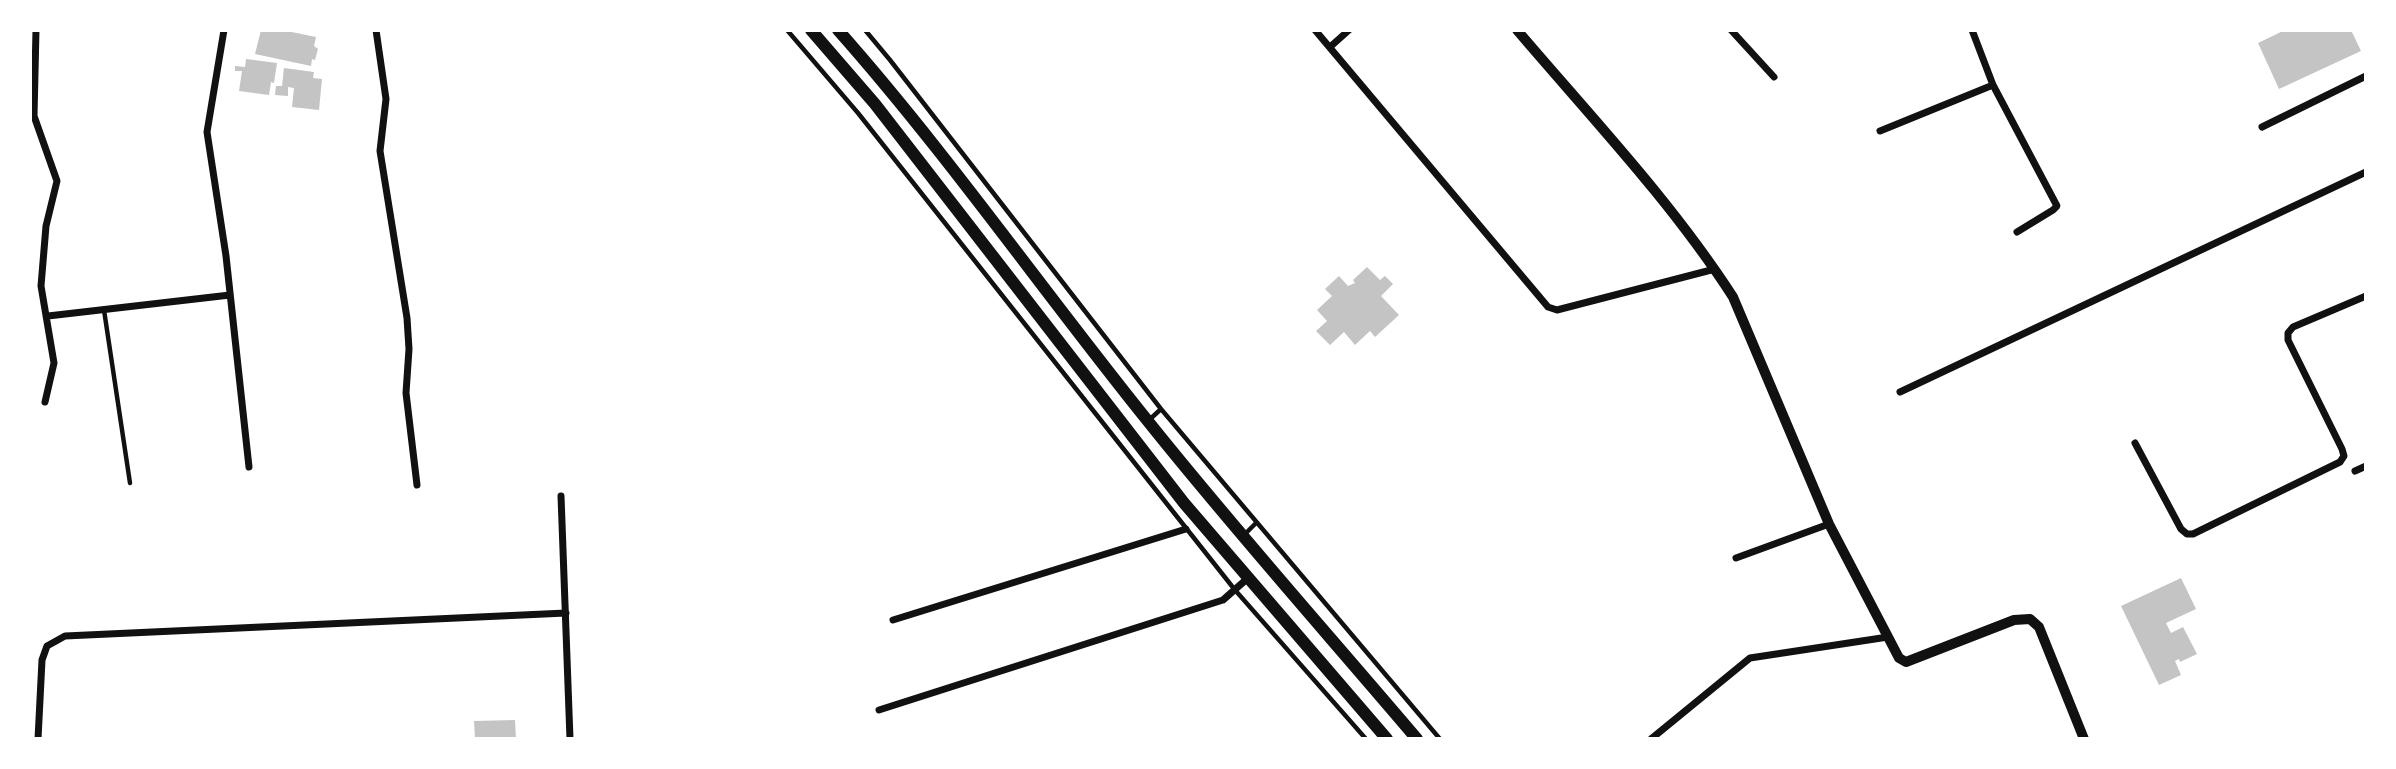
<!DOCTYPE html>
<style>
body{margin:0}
#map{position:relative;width:2396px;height:769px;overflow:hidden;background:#fff;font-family:"Roboto Condensed",sans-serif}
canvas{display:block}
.frame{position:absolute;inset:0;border:32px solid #fff;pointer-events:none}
</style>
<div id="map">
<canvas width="2396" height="769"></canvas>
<div class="frame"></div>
</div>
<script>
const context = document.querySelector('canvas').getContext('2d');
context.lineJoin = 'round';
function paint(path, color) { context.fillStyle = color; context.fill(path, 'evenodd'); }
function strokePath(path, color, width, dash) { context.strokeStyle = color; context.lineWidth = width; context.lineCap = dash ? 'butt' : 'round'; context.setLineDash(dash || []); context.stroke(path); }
const building = new Path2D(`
 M 261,30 L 282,30 L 316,37 L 314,46 L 318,49 L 315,60 L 312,59 L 311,66 L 255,54 Z
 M 2285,30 L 2351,30 L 2361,51 L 2279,89 L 2258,43 Z
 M 246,59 L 277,63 L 274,83 L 271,82 L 269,95 L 239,91 L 242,71 L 235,71 L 235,66 L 245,67 Z
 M 284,68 L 314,72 L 313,78 L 322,79 L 319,110 L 292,107 L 294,88 L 288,87 L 288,96 L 275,95 L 276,86 L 282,86 Z
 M 1367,267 L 1380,280 L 1385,276 L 1393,284 L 1381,296 L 1399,315 L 1375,337 L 1370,331 L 1355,345 L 1344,332 L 1330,345 L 1316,331 L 1327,321 L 1317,310 L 1332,296 L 1325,289 L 1339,276 L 1348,286 L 1355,283 L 1353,280 Z
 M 2181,578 L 2196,609 L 2166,623 L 2171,633 L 2183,627 L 2197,654 L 2180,662 L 2179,659 L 2175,661 L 2181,675 L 2159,685 L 2121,606 Z
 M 515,720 L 516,739 L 475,739 L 474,721 Z`);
const service = new Path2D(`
 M 787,30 L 858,113 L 1235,590 L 1366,739
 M 865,30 L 890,60 L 1161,409 L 1440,739
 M 104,310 L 130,483
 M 1148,421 L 1161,409
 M 1243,536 L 1256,523`);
const minor = new Path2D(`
 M 36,30 L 34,116 L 57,181 L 46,226 L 41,286 L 54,363 L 45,402
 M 224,30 L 207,132 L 226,256 L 249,467
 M 376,30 L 386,99 L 380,151 L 407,318 L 409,349 L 406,393 L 417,485
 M 1315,30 L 1548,307 L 1557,310 L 1715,269
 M 1731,30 L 1774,77
 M 1972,30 L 1993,85 L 2057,206 L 2053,210 L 2017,232
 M 1330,47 L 1349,30
 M 2262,127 L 2366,76
 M 1880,131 L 1993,85
 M 48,316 L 230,295
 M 1900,392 L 2366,172
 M 2135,443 L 2181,529 L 2187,534 L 2193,534 L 2340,462 L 2344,456 L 2342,449 L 2288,340 L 2288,333 L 2293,327 L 2366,296
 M 2355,471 L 2366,466
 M 561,496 L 570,739
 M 1736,558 L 1829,524
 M 893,620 L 1186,529
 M 879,710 L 1223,600 L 1248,578
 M 38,739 L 42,660 L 47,646 L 65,636 L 566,613
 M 1651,739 L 1750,658 L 1888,637`);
const tertiary = new Path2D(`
 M 1517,30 C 1591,117 1671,201 1733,297 L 1829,524 L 1899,658 L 1906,662 L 2014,620 L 2030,619 L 2039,627 L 2084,739`);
const secondary = new Path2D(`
 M 811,30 L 875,104 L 1184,503 L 1387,739
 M 838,30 C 947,153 1043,291 1147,420 C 1234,529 1327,633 1417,739`);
paint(building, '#c4c4c4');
strokePath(service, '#111', 4.5);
strokePath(minor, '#111', 7);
strokePath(tertiary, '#111', 10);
strokePath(secondary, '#111', 12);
</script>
